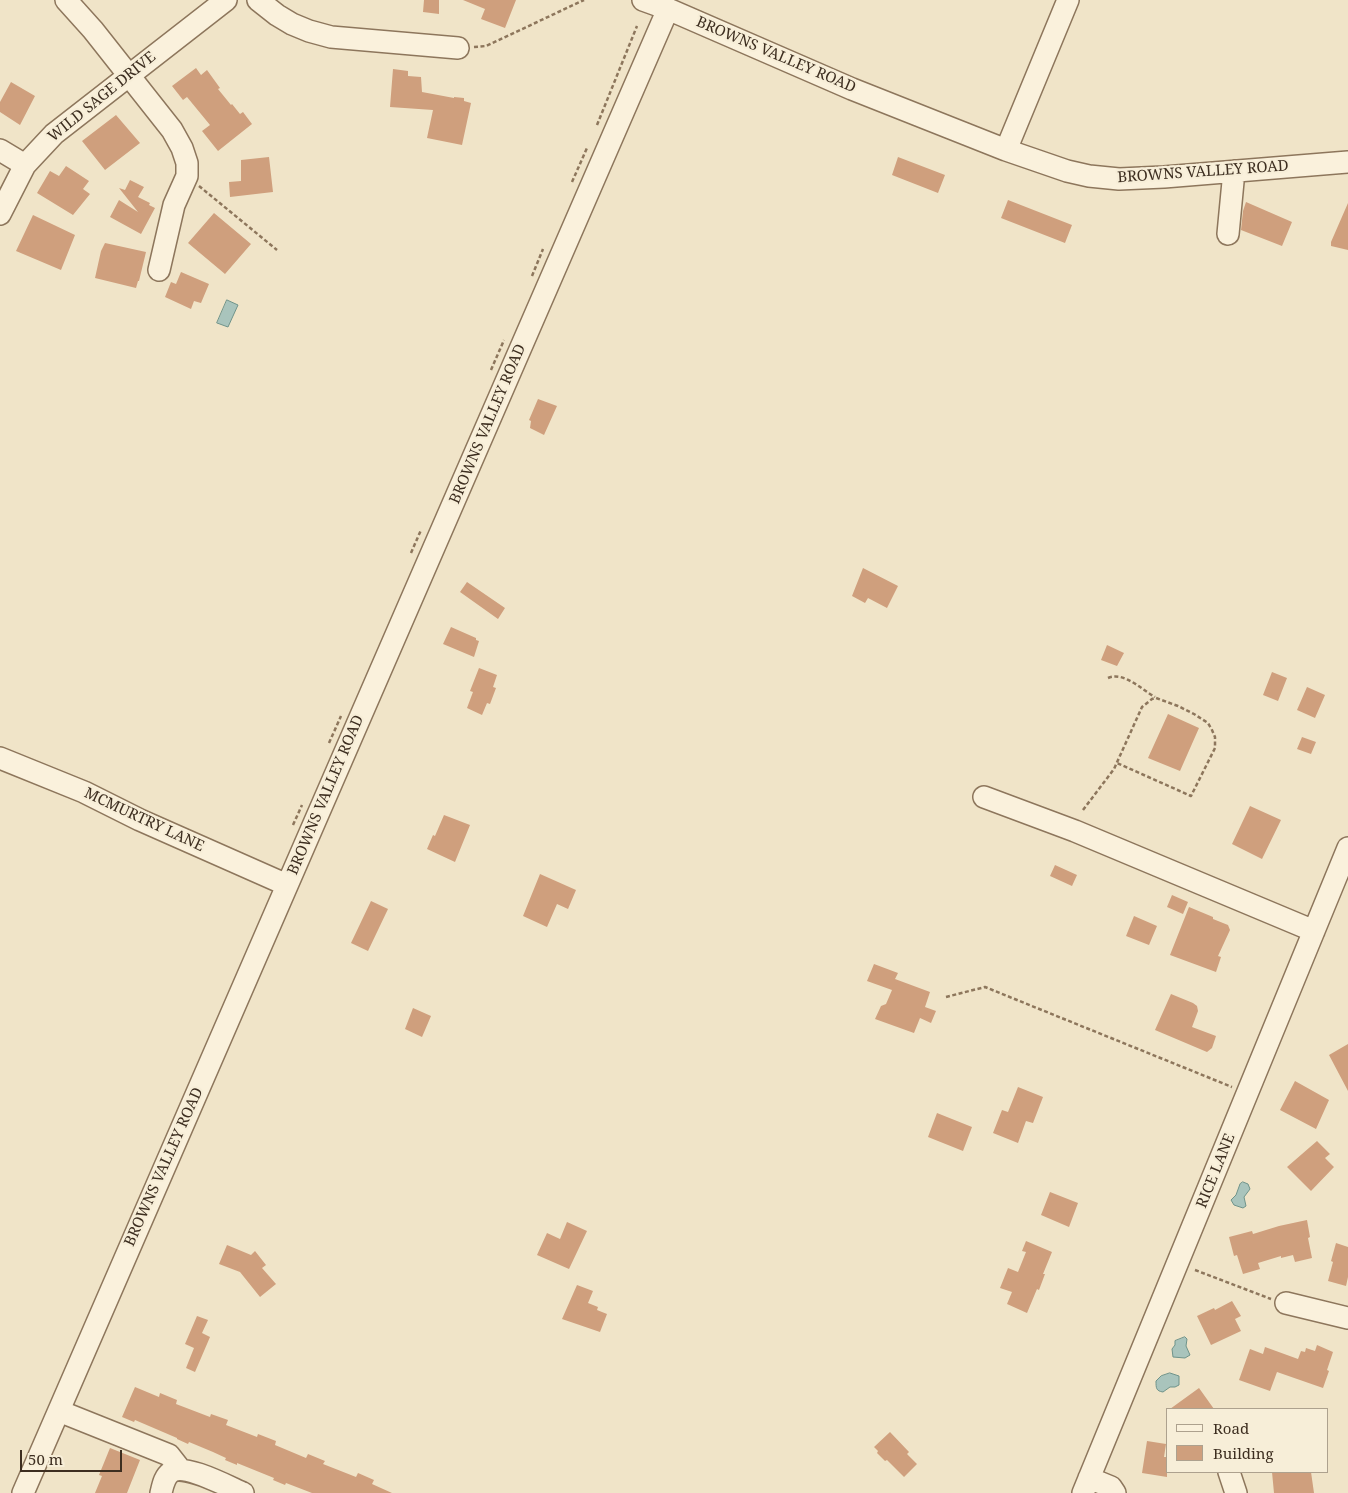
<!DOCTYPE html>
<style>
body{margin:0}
#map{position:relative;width:1348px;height:1493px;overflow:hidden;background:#f0e4c8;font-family:"Noto Serif",serif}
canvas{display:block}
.legend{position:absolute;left:1166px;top:1408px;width:162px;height:65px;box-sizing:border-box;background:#f7eed8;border:1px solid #ada18e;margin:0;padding:6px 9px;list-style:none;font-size:15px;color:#3d2e20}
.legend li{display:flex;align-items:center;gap:10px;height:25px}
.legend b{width:25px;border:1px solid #ada18e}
.scale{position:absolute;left:20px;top:1450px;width:102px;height:22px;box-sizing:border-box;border:2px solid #3d2e20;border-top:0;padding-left:6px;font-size:15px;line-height:18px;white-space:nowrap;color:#3d2e20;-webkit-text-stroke:4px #f7eed8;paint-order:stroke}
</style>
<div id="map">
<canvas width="1348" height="1493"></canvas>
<ul class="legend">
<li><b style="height:6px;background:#faf1dc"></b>Road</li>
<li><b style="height:14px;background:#cf9f7d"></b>Building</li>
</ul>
<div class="scale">50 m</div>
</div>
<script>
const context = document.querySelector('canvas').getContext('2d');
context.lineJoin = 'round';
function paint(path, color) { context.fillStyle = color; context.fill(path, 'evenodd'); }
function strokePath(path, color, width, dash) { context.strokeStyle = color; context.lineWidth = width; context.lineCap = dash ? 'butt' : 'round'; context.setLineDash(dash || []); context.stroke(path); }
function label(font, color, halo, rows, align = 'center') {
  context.font = font + ' "Noto Serif",serif'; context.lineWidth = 4.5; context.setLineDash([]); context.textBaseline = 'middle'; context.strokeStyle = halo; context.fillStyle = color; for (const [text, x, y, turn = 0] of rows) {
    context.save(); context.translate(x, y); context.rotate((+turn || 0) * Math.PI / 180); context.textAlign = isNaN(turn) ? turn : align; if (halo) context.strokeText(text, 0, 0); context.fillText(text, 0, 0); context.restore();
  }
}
const water = new Path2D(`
 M 227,300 L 238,305 L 228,327 L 217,323 Z
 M 1243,1182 L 1248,1184 L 1250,1189 L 1244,1197 L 1246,1206 L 1243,1208 L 1234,1205 L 1231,1200 L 1236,1195 L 1240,1184 Z
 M 1185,1337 L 1187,1339 L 1186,1346 L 1190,1355 L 1185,1358 L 1173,1357 L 1172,1349 L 1175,1345 L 1175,1341 Z
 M 1170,1373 L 1179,1376 L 1179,1385 L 1175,1387 L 1170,1387 L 1163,1392 C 1156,1391 1156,1388 1156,1381 L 1161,1376 Z`);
const building = new Path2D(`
 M 424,0 L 439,0 L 439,14 L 423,12 Z
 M 463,0 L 516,0 L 505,28 L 481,19 L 485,9 Z
 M 196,68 L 201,75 L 207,70 L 220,88 L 218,89 L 231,105 L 232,104 L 240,114 L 243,112 L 252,124 L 218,151 L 202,131 L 210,125 L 187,97 L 183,100 L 172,86 Z
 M 393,69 L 408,71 L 408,76 L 421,77 L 422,92 L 454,98 L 454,97 L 464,98 L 464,101 L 471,103 L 462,145 L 427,138 L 433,110 L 390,107 Z
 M 11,82 L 35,96 L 20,125 L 0,112 L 0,102 Z
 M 116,115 L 140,143 L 105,170 L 82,141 Z
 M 269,157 L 273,192 L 230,197 L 229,182 L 241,181 L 241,160 Z
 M 898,157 L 945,175 L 938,193 L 892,175 Z
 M 66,166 L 89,181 L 83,189 L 90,194 L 73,215 L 37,193 L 50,171 L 59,176 Z
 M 130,180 L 144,187 L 138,197 L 150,203 L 149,205 L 155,208 L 141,234 L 110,217 L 119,200 L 138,212 L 119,188 L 125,190 Z
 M 1008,200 L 1072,225 L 1065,243 L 1001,218 Z
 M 1246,202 L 1292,222 L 1282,246 L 1241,230 L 1243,211 Z
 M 1348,203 L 1348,250 L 1331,246 L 1331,242 Z
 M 214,213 L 251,244 L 225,274 L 188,243 Z
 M 33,215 L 75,235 L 61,270 L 16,251 Z
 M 105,243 L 146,252 L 139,281 L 138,281 L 136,288 L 95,278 L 101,251 Z
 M 181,272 L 209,284 L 201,303 L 194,301 L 191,309 L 165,297 L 171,282 L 176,284 Z
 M 538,399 L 557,406 L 544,435 L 530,428 L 531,421 L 529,420 Z
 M 863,568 L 898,586 L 887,608 L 868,598 L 865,603 L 852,596 Z
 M 467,582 L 505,608 L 498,619 L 460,592 Z
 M 451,627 L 476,638 L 476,640 L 479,641 L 474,657 L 443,644 Z
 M 1107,645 L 1124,653 L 1117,666 L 1101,660 Z
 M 479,668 L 497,675 L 493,687 L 496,688 L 490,704 L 487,703 L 482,715 L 467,708 L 473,692 L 470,691 Z
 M 1272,672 L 1287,678 L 1278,701 L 1263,695 Z
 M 1307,687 L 1325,695 L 1315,718 L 1297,710 Z
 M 1168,714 L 1199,728 L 1180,771 L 1148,758 Z
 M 1302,737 L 1316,742 L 1311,754 L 1297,749 Z
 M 1250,806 L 1281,820 L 1262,859 L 1232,844 Z
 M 444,815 L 470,825 L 455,862 L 427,849 L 433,835 L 435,836 Z
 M 1055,865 L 1077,875 L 1072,886 L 1050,876 Z
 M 540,874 L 576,890 L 568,909 L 557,904 L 547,927 L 523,916 Z
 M 1172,895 L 1188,902 L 1183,914 L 1167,907 Z
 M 371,901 L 388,909 L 368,951 L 351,943 Z
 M 1189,907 L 1213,917 L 1213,919 L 1228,925 L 1230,930 L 1218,956 L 1221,957 L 1216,972 L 1170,955 Z
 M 1134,916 L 1157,926 L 1149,945 L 1126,936 Z
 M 874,964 L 898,973 L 895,979 L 930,992 L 925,1007 L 936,1011 L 931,1023 L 920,1018 L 914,1033 L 875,1019 L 881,1006 L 886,1004 L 892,990 L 867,981 Z
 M 1171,994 L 1193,1003 L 1197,1006 L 1198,1011 L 1192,1027 L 1216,1036 L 1212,1048 L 1207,1052 L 1155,1030 Z
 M 413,1008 L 431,1016 L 422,1037 L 405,1029 Z
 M 1348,1044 L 1348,1091 L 1329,1055 Z
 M 1295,1081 L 1329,1100 L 1316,1129 L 1280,1110 Z
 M 1018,1087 L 1043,1097 L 1033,1123 L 1026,1121 L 1018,1143 L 993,1133 L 1002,1110 L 1008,1112 Z
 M 937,1113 L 972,1127 L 963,1151 L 928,1137 Z
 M 1317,1141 L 1330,1154 L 1325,1158 L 1334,1167 L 1311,1191 L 1287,1167 Z
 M 1050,1192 L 1078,1203 L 1069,1227 L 1041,1215 Z
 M 1307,1220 L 1310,1237 L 1308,1238 L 1312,1258 L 1295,1262 L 1293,1255 L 1281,1258 L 1281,1256 L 1258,1263 L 1260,1269 L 1243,1274 L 1237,1255 L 1234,1256 L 1229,1237 L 1252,1231 L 1253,1234 L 1279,1226 Z
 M 567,1222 L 587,1231 L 569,1269 L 537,1255 L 547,1233 L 560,1239 Z
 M 1026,1241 L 1052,1252 L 1043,1274 L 1045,1274 L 1039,1290 L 1037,1289 L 1027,1313 L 1007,1304 L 1012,1292 L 1000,1288 L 1008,1268 L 1018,1272 L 1026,1252 L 1022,1251 Z
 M 1336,1243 L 1348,1247 L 1348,1277 L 1346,1286 L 1328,1281 L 1333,1262 L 1331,1261 Z
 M 227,1245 L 251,1255 L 255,1251 L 266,1265 L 262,1268 L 276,1284 L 260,1297 L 240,1272 L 219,1264 Z
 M 577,1285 L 593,1291 L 588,1303 L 598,1307 L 597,1310 L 607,1314 L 600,1332 L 562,1319 Z
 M 1232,1301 L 1241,1316 L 1235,1319 L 1241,1331 L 1211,1345 L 1197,1316 L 1214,1308 L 1215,1310 Z
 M 197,1316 L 208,1320 L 202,1333 L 210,1337 L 195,1372 L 186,1368 L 194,1348 L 185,1344 Z
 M 1317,1345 L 1333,1352 L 1327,1370 L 1329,1371 L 1323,1388 L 1277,1372 L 1270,1391 L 1239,1380 L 1250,1349 L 1263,1354 L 1265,1347 L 1298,1359 L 1301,1351 L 1305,1352 L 1306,1348 L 1315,1351 Z
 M 135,1387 L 159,1397 L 160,1393 L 177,1400 L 176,1404 L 210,1417 L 211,1414 L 228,1420 L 226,1425 L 257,1437 L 258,1434 L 276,1441 L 275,1445 L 306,1458 L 308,1454 L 325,1461 L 323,1464 L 356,1477 L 358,1473 L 374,1480 L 372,1484 L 392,1493 L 312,1493 L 286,1483 L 285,1485 L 273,1480 L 274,1478 L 237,1463 L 237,1465 L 225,1460 L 226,1458 L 213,1452 L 189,1442 L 188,1444 L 177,1439 L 177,1438 L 135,1420 L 134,1422 L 122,1417 Z
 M 1199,1388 L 1214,1409 L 1170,1409 Z
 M 890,1432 L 909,1452 L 907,1454 L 917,1464 L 904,1477 L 887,1460 L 885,1461 L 877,1453 L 878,1451 L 874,1447 Z
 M 1147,1441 L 1166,1444 L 1164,1457 L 1167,1457 L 1167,1477 L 1142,1473 Z
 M 110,1448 L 140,1460 L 127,1493 L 95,1493 L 102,1476 L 99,1475 Z
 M 1272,1472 L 1311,1472 L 1314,1493 L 1274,1493 Z`);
const path = new Path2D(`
 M 474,47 L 486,46 L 584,0
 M 597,125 L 637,26
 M 572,182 L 587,148
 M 199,186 L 277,250
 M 532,276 L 543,249
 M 491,370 L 504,340
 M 411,553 L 421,530
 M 1108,678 C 1124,671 1142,690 1155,697
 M 329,743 L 341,716
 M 1083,810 L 1114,769 L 1142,707 L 1152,699 L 1156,698 L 1178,706 L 1194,714 L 1208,723 L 1212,730 L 1215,737 L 1215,748 L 1191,796 L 1117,763
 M 293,825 L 302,805
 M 946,997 L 985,987 L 1232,1087
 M 1195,1270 L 1271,1299`);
const minor = new Path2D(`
 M 66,0 L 93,30 L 172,130 L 182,148 L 187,163 L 187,176 L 174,205 L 159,270
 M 258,0 L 277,15 L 292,24 L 309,31 L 331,37 L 458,48
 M 643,0 L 668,9
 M 0,150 L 25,165
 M 1006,150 L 1068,0
 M 0,214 L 25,165 L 54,134 L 226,0
 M 1228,234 L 1234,171
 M 0,758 L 84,792 L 140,820 L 287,885
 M 984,797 L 1075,831 L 1314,931
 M 1286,1303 L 1348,1318
 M 59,1411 L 169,1455 L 180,1469
 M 1229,1472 L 1236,1493
 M 1089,1478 L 1111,1487 L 1115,1493
 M 23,1493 L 668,9 L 852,89 L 1006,150 L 1067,171 L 1089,176 L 1119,179 L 1164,177 L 1348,162
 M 161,1493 C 163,1485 164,1477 171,1472 C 184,1463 229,1487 243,1493
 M 1083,1493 L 1348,848`);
const streetNames = [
 ["BROWNS VALLEY ROAD",776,55,23],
 ["WILD SAGE DRIVE",102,97,-39],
 ["BROWNS VALLEY ROAD",1203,172,-4],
 ["BROWNS VALLEY ROAD",488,424,-67],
 ["BROWNS VALLEY ROAD",326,795,-67],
 ["MCMURTRY LANE",144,820,25],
 ["BROWNS VALLEY ROAD",164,1167,-66],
 ["RICE LANE",1216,1171,-68]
];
paint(water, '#a9c4bc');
strokePath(water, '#6f938a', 1);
paint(building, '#cf9f7d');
strokePath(minor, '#8d765c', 24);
strokePath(path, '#8d765c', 2.5, [4, 2.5]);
strokePath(minor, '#faf1dc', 21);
label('15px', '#3d2e20', '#f7eed8', streetNames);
</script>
